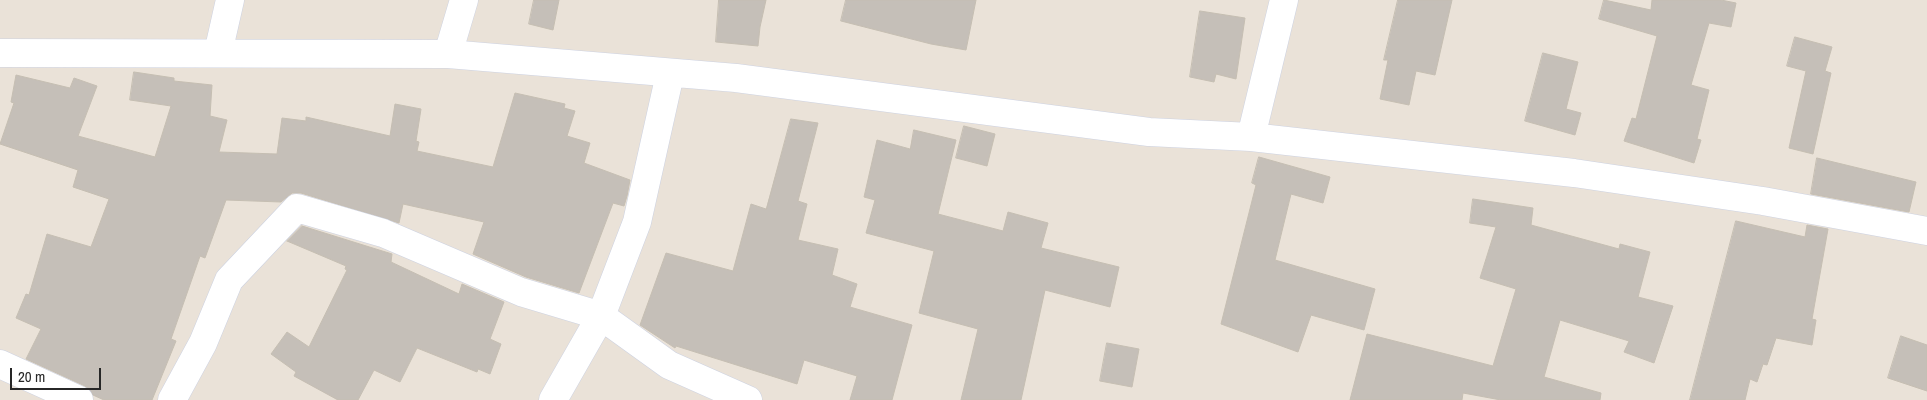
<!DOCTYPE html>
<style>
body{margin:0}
#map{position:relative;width:1927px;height:400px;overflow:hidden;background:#eae2d8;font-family:"Archivo Narrow",sans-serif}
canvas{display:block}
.scale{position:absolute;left:10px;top:368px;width:91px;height:22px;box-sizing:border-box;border:2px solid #272727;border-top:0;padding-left:6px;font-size:15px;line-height:18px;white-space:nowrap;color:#272727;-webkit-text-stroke:4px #fff;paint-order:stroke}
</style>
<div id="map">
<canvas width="1927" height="400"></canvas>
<div class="scale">20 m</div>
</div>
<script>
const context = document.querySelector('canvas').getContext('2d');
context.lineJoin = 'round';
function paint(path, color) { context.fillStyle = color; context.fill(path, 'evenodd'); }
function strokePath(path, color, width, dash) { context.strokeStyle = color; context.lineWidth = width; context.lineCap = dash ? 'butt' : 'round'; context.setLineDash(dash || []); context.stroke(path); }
const building = new Path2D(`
 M 534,0 L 559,0 L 553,30 L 529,24 Z
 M 719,0 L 766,0 L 760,27 L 758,46 L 716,42 Z
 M 846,0 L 976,0 L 966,50 L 931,44 L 841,21 Z
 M 1398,0 L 1452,0 L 1435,75 L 1416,71 L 1409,105 L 1380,99 L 1388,60 L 1384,60 Z
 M 1604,0 L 1651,10 L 1652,0 L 1721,0 L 1736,3 L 1731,27 L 1709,23 L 1691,85 L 1709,90 L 1697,139 L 1701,140 L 1694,163 L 1624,141 L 1632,118 L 1636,119 L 1657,36 L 1599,19 Z
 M 1200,11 L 1245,18 L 1236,79 L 1216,74 L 1214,82 L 1190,77 Z
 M 1795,37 L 1832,47 L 1825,71 L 1831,73 L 1813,154 L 1789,148 L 1806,71 L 1787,66 Z
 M 1543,53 L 1578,62 L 1566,109 L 1581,113 L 1575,135 L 1525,121 Z
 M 134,72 L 174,78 L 174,81 L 212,85 L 210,116 L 227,120 L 219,152 L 277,154 L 282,118 L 306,121 L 306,117 L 390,136 L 395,104 L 421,109 L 416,141 L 419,142 L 417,151 L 493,167 L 515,93 L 565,104 L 564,108 L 575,111 L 567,136 L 590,143 L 584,163 L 630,180 L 627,196 L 624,206 L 613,203 L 579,293 L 526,277 L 473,254 L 484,222 L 403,204 L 399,223 L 301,193 L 292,193 L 281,202 L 226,200 L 205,258 L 200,256 L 171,339 L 176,341 L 152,400 L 104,400 L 93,395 L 85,386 L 26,359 L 41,329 L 16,318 L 26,294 L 29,295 L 47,234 L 91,247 L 109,199 L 73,187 L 78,170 L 0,144 L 14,103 L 11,102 L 16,75 L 70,88 L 74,78 L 97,86 L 78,136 L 155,157 L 171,106 L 130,100 Z
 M 791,119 L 818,123 L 798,201 L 807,204 L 798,240 L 838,249 L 832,275 L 857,284 L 850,307 L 912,325 L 892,400 L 850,400 L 857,376 L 804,360 L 797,384 L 676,346 L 675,348 L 640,325 L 666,253 L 733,271 L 751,204 L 766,209 Z
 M 964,126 L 995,134 L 987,166 L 956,158 Z
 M 914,130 L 956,140 L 938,214 L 1003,231 L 1008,212 L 1048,223 L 1041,248 L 1119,267 L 1110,307 L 1045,290 L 1021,400 L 961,400 L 978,329 L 919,313 L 934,251 L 866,233 L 875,200 L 864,197 L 877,140 L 910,149 Z
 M 1259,157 L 1330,177 L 1323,203 L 1291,194 L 1275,260 L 1375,289 L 1364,330 L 1311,315 L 1298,352 L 1221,324 L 1256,185 L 1252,183 Z
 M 1817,158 L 1916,182 L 1909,212 L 1811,194 Z
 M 1473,199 L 1533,208 L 1531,225 L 1619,249 L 1620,244 L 1650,252 L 1638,297 L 1673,306 L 1654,363 L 1624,352 L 1629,341 L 1560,320 L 1544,377 L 1601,393 L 1600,400 L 1501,400 L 1463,393 L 1462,400 L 1350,400 L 1367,334 L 1493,366 L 1516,289 L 1480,278 L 1496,227 L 1470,223 Z
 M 1736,221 L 1805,237 L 1807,225 L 1828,229 L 1812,319 L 1816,320 L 1812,345 L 1776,338 L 1767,365 L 1763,364 L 1757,382 L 1750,379 L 1745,400 L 1690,400 Z
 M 302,226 L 392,254 L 391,262 L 459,294 L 462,284 L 504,302 L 490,339 L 501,344 L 490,374 L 478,369 L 477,372 L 417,348 L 400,382 L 374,370 L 358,400 L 338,400 L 294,376 L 296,372 L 271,354 L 287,332 L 309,347 L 347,270 L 345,269 L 346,266 L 287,241 Z
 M 1901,336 L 1927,345 L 1927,391 L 1888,378 Z
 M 1107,343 L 1139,349 L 1132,387 L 1100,381 Z`);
const street = new Path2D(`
 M 0,53 L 448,54 L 736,78 L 1149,132 L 1251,137 L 1574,173 L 1763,201 L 1927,231
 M 218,53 L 230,0
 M 448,54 L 464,0
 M 1251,137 L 1284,0
 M 0,364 L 79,400
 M 172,400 L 203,343 L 229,280 L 297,208 L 383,233 L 521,292 L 601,316 L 669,365 L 748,400
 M 553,400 L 601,316 L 637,222 L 670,74`);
paint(building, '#c5bfb8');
strokePath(building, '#c5beb2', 1);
strokePath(street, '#cdd2e1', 29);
strokePath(street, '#fff', 28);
</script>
